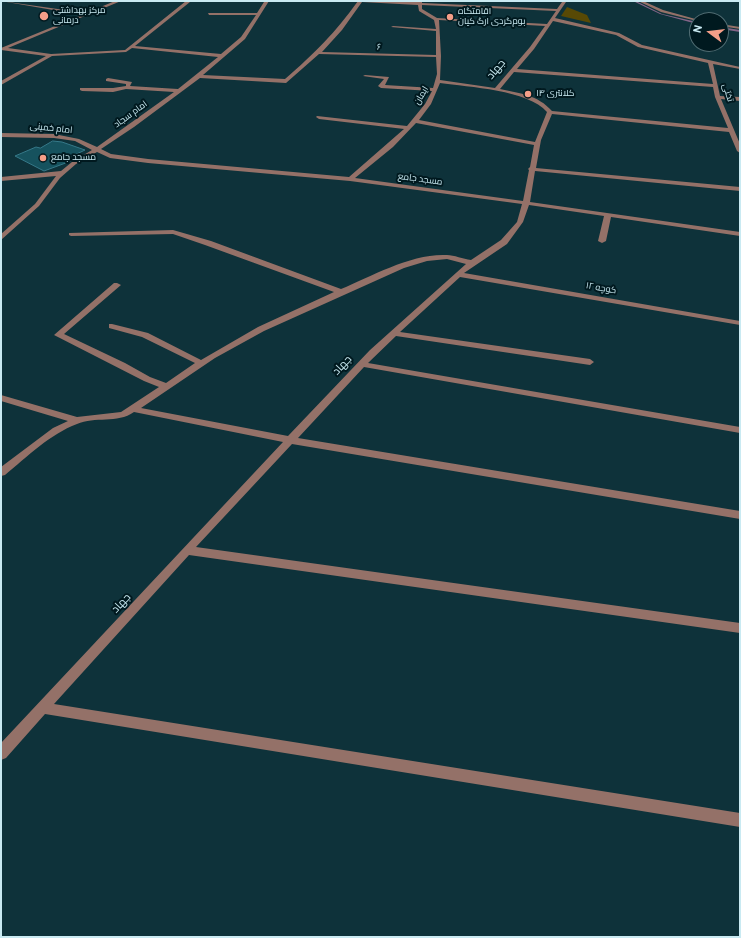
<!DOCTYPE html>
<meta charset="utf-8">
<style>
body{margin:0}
#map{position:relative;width:741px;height:938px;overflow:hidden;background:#0e323a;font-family:Overpass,sans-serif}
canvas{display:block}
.frame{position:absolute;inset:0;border:2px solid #c9eaf2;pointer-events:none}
.north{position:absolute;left:689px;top:12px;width:40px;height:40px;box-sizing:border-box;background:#00191f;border:1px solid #506d73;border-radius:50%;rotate:285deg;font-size:11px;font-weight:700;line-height:16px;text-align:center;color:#c9eaf2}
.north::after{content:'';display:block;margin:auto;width:14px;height:18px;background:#f49e88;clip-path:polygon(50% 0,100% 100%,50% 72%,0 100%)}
</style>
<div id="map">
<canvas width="741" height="938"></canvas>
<div class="frame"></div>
<div class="north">N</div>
</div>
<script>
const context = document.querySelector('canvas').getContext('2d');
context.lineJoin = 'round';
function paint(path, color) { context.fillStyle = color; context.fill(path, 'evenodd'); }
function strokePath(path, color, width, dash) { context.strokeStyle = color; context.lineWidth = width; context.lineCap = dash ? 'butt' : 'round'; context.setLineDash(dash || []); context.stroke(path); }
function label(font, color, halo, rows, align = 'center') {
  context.font = font + ' Overpass,Cairo,sans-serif'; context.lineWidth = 4; context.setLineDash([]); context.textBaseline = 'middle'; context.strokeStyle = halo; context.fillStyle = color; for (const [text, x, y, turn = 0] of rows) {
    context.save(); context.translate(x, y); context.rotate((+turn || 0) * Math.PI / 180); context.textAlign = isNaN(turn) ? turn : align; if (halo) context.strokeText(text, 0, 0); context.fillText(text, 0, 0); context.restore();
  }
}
const green = new Path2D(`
 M 567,7 L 587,15 L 591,23 L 561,16 Z`);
const stream = new Path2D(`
 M 633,1 L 636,1 L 662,14 L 697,22 L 697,24 L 660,14 Z
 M 721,27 L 740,30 L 740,32 L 721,29 Z`);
const building = new Path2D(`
 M 53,141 L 62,142 L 85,150 L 66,159 L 71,161 L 44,171 L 15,156 L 36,147 L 40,148 Z`);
const minor = new Path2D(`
 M 1,1 L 86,13 L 115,1 L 121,1 L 8,48 L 51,54 L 125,50 L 186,1 L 269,1 L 245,39 L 203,75 L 285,79 C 315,53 335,33 358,1 L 418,2 L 418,1 L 422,1 L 422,3 L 557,9 L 562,2 L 559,1 L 600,1 L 566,2 L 555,18 L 619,33 L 642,45 L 740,67 L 740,69 L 713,64 L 720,96 L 740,97 L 740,101 L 721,99 L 740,144 L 740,153 L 737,151 L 729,132 L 552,114 L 541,140 L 536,168 L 740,187 L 740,191 L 535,171 L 530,202 L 740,232 L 740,236 L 611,217 L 606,241 L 602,243 L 598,241 L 604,216 L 529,205 L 523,222 L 507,244 L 464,273 L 740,321 L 740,325 L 460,277 L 400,332 L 590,359 L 594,362 L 590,365 L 396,336 L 368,363 L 740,427 L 740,433 L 364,367 L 298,438 L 740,511 L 740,519 L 292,444 L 196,547 L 740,623 L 740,633 L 189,555 L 54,704 L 740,813 L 740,827 L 45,714 L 6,758 L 1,760 L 1,743 L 283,442 L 134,412 C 117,424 95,416 77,424 C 50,434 27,457 5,475 L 1,476 L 1,467 L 53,428 L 68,421 L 1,401 L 1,395 L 77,417 L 121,412 L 159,387 L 144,381 L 54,335 L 114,283 L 117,283 L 121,285 L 64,334 L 125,363 L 150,377 L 166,383 L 195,363 L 142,337 L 109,328 L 109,324 L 112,324 L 148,333 L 201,360 L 258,327 L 334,292 L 205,245 L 173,234 L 71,236 L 69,235 L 69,233 L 173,230 L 211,241 L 341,289 C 372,276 412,253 447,255 C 454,255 463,259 471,260 L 501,240 L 517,222 L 522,204 L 350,181 L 148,163 L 110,158 L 97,152 L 76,164 L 60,178 L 39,206 L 1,240 L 1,234 L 35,204 L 56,176 L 1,181 L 1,177 L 61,171 L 72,162 L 92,150 L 75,141 L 54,138 L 1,137 L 1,133 L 54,134 L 79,139 L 97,147 L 174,92 L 126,89 L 113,92 L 82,91 L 80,90 L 80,88 L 113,88 L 126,86 L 126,84 L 106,81 L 106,79 L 108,78 L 132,82 L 130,86 L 178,89 L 218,57 L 132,48 L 126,52 L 52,56 L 1,85 L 1,81 L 46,56 L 1,50 L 1,48 L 82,15 ZM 190,2 L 264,2 L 257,13 L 208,13 L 209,15 L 256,15 L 241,37 L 221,54 L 135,46 ZM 362,2 L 418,5 L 419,11 L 434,20 L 436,29 L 393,26 L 391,27 L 436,31 L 436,55 L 322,52 L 342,30 ZM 422,5 L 556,11 L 547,24 L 437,18 L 422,9 ZM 439,20 L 545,26 L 530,47 L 495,88 L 440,80 L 441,56 ZM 553,21 L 616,35 L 638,47 L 708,63 L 713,84 L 517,69 L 534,49 ZM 319,54 L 436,57 L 437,74 L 433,88 L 385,85 L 389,77 L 365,75 L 363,76 L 384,79 L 378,86 L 381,88 L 432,91 L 425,104 L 407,126 L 317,116 L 316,117 L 319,119 L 404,129 L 349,177 L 148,159 L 111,154 L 101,149 L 134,127 L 200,78 L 286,83 ZM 514,72 L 713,87 L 715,97 L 728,128 L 552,111 C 538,95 519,93 500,89 ZM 440,83 C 469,87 528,90 547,112 L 535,142 L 419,120 L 431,104 ZM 416,123 L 534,145 L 530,167 L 528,169 L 529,170 L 523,201 L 355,178 L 393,147 ZM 447,259 L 466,264 L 370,350 L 288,436 L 141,408 L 215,358 L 264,331 L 404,268 L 427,261 Z
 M 638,1 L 643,1 L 663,10 L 699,20 L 697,21 L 661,12 Z
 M 721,24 L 740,27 L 740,29 L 721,26 Z`);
const markers = [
 [44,16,5,"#f49e88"],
 [450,17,4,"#f49e88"],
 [528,94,4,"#f49e88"],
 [43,158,4,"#f49e88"]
];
const farPoinames = [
 ["مرکز بهداشتی",53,11],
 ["درمانی",53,21],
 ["اقامتگاه",458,12],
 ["بوم‌گردی ارگ کیان",458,22],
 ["کلانتری ۱۴",536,94],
 ["مسجد جامع",51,158]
];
const farStreetnames = [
 ["۶",379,48,2],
 ["تختی",727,93,72],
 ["ایمان",422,96,-59],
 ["امام سجاد",131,115,-36],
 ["امام خمینی",51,129,6],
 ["مسجد جامع",420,180,8],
 ["کوچه ۱۲",601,289,10]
];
const streetNames = [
 ["جهاد",497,70,-50],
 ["جهاد",343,366,-47],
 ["جهاد",122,604,-47]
];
paint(green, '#584905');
paint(stream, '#846588');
paint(building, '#16525e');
strokePath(building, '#367989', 1);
paint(minor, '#947168');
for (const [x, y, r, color] of markers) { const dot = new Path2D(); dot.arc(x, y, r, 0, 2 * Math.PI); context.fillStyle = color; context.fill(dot); strokePath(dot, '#00191f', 1.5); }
label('9px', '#c9eaf2', '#00191f', farPoinames, 'left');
label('9px', '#c9eaf2', '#00191f', farStreetnames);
label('11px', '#c9eaf2', '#00191f', streetNames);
</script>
